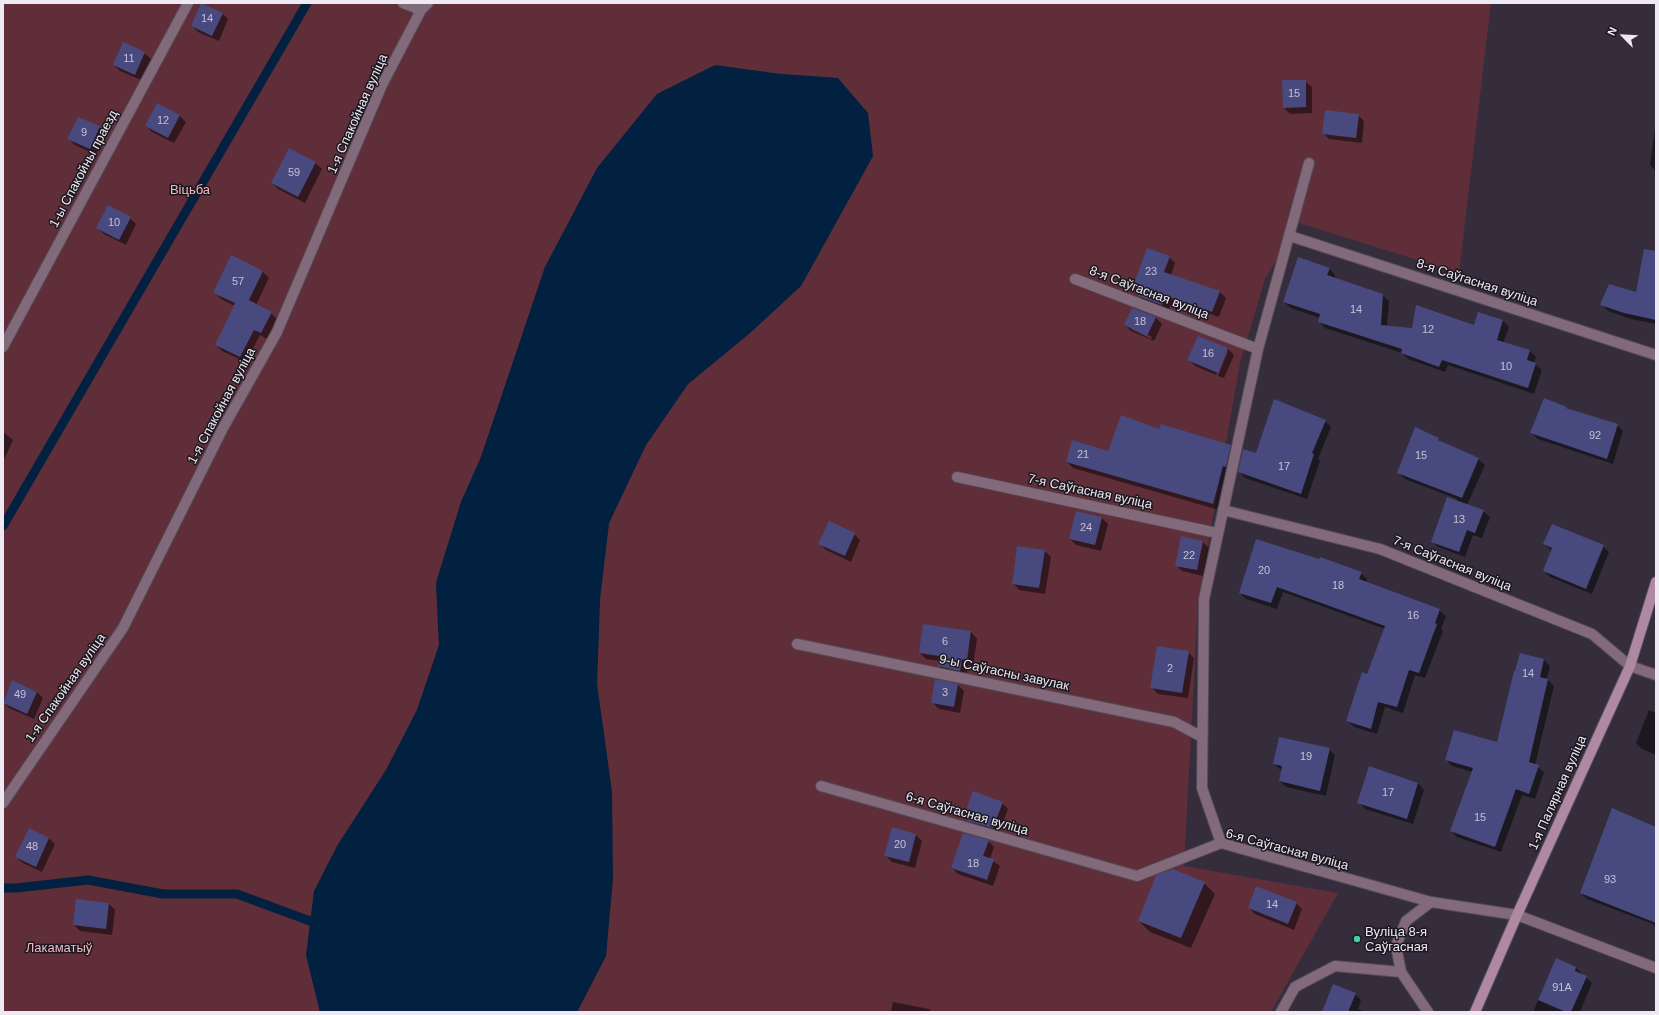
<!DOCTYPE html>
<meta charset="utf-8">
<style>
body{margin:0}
#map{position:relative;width:1659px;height:1015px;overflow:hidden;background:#352d3c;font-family:Arial,sans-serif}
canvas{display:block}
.frame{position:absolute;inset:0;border:4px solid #eee9f3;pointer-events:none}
.north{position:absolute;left:1603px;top:16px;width:40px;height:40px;-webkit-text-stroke:3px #1b171e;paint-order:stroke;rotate:294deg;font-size:11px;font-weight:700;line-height:16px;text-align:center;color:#eee9f3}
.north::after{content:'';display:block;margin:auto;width:14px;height:18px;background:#eee9f3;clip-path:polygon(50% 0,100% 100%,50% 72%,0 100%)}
</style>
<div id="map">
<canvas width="1659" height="1015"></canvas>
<div class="frame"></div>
<div class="north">N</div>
</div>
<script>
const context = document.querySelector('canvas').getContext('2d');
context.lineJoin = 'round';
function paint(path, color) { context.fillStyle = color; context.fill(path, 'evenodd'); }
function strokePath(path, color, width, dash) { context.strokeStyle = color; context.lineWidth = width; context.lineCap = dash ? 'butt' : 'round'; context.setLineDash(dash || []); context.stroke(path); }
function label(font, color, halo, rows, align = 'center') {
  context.font = font + ' Arial,sans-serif'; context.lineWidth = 3; context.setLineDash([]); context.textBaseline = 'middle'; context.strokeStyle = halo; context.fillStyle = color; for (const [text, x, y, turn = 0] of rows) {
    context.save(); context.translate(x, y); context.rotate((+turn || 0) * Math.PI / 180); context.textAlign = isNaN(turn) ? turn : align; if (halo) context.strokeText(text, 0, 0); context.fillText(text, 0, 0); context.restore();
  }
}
const green = new Path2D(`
 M 3,3 L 1491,3 L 1459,273 L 1299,223 L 1265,279 L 1240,363 L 1198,602 L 1184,866 L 1338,893 L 1271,1012 L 577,1012 L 606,956 L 612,792 L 597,684 L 600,599 L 609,523 L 646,445 L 688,384 L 750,333 L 801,286 L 873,156 L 838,78 L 781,74 L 545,267 L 481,457 L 461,502 L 436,583 L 439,645 L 417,710 L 386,770 L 337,846 L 306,955 L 320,1012 L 3,1012 Z`);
const water = new Path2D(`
 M 715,65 L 781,74 L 838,78 L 868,113 L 873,156 L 801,286 L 750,333 L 688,384 L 646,445 L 609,523 L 600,599 L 597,684 L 612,792 L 613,878 L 606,956 L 577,1012 L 320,1012 L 306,955 L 314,891 L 337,846 L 386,770 L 417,710 L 439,645 L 436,583 L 461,502 L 481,457 L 545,267 L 597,168 L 657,94 Z`);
const shadow = new Path2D(`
 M 222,13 L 228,19 L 219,41 L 198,32 L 192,26 Z
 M 144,53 L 151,59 L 141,80 L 120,71 L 114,65 Z
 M 1305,81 L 1312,87 L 1312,113 L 1290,114 L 1284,108 Z
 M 158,105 L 180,116 L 186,122 L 174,143 L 152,132 L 146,126 Z
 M 1358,115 L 1364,121 L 1362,143 L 1329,139 L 1323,133 Z
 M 1656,120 L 1656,171 L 1650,165 Z
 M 99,127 L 105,133 L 96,155 L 75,145 L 69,139 Z
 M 315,163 L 322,169 L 305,203 L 278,189 L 272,183 Z
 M 130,218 L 136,224 L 126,245 L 104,234 L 98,228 Z
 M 232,257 L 263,272 L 269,278 L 256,305 L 271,313 L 277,319 L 267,339 L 260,335 L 246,362 L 222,351 L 216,345 L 235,306 L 221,299 L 214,292 Z
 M 1169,257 L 1175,263 L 1171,275 L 1220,292 L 1226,298 L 1219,317 L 1173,301 L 1168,311 L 1145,302 L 1139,296 L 1133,288 Z
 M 1329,268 L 1335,275 L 1334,279 L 1382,295 L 1389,301 L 1387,327 L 1413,330 L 1474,327 L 1503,321 L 1509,327 L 1503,343 L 1530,351 L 1536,357 L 1534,363 L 1542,370 L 1534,394 L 1448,365 L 1445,372 L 1408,359 L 1402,353 L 1325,328 L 1319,321 L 1320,318 L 1291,308 L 1284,302 Z
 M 1656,275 L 1656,324 L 1631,319 L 1608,311 L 1602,305 L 1637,293 Z
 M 1156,318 L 1162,324 L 1154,341 L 1131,331 L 1125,325 ZM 1131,327 L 1152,337 L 1151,339 L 1131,329 Z
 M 1198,337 L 1228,349 L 1234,355 L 1224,378 L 1218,376 L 1228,351 L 1226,351 L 1216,375 L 1195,366 L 1189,360 Z
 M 1566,407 L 1569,410 L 1617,425 L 1623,431 L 1613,464 L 1538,439 L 1531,433 Z
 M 1325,421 L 1331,427 L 1318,459 L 1320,461 L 1307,499 L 1245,478 L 1239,471 L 1256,454 Z
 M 1160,431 L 1230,446 L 1236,452 L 1219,510 L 1073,468 L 1067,462 L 1109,452 Z
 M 3,432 L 13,440 L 3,462 Z
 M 1438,439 L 1443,444 L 1478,459 L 1485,465 L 1467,505 L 1483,511 L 1490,517 L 1482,538 L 1473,535 L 1465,557 L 1438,547 L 1432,541 L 1457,499 L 1405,479 L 1399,473 Z
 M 1077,512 L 1102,518 L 1108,524 L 1101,551 L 1076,545 L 1070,539 Z
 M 854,534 L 860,540 L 851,562 L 826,550 L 820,544 Z
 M 1203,542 L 1209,548 L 1203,576 L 1182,571 L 1176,565 Z
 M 1544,544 L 1603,546 L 1609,552 L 1592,594 L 1550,577 L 1544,571 L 1552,551 Z
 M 1045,551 L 1051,557 L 1045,594 L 1019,590 L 1013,583 Z
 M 1361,573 L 1367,579 L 1366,583 L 1439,610 L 1446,616 L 1441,629 L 1443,631 L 1425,678 L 1415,675 L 1403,713 L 1385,707 L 1377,734 L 1354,727 L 1348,721 L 1385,629 L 1283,592 L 1277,609 L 1246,599 L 1240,593 Z
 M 924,626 L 971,632 L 977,639 L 973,666 L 968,665 L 966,677 L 945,672 L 939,666 L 940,661 L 926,659 L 920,653 Z
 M 1188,652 L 1194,658 L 1188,698 L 1158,694 L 1151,687 Z
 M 1520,655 L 1544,660 L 1550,666 L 1547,679 L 1554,686 L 1535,765 L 1544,772 L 1535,799 L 1522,795 L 1501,852 L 1457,837 L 1451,830 L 1473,772 L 1452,766 L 1446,759 L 1497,744 Z
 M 12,681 L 37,692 L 43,698 L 34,719 L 9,708 L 3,702 Z
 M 958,685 L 964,691 L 960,713 L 939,709 L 933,703 Z
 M 1649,710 L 1656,713 L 1656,755 L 1642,749 L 1636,743 Z
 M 1329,749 L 1335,755 L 1326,796 L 1286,787 L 1280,781 L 1282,771 L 1274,764 Z
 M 1370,768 L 1418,783 L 1424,790 L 1413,824 L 1365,809 L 1359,802 Z
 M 1002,803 L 1008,809 L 999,834 L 974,827 L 968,821 L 970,816 L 966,813 Z
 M 892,828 L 916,835 L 922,841 L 915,868 L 892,862 L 885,855 Z
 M 1656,828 L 1656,928 L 1653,924 L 1587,899 L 1581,893 Z
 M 49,838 L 55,844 L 42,872 L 23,863 L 16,857 Z
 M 988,841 L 994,847 L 990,859 L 1000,866 L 993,886 L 958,874 L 952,868 Z
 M 1204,883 L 1215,894 L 1191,948 L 1150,932 L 1139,921 Z
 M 77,900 L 109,904 L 115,910 L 112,935 L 80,931 L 74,925 Z
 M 1296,903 L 1302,909 L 1294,930 L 1255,914 L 1249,908 Z
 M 1556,959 L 1576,968 L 1592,983 L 1580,1012 L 1533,1012 Z
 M 1355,994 L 1361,1000 L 1358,1009 L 1365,1012 L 1323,1012 Z
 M 893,1002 L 929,1009 L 932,1012 L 891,1012 Z`);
const stream = new Path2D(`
 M 3,526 L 307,3
 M 3,888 L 16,888 L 88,880 L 163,894 L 237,894 L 310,921`);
const building = new Path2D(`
 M 201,3 L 223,13 L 212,36 L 191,26 Z
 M 123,42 L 145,52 L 135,75 L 113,65 Z
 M 1282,80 L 1306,80 L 1306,107 L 1283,108 Z
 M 157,103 L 180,115 L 168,138 L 145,126 Z
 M 1325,110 L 1359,114 L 1356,138 L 1322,134 Z
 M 78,117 L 100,126 L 90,149 L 67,139 Z
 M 289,148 L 316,162 L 298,197 L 271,183 Z
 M 108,205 L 131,217 L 119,240 L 96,228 Z
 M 1147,248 L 1170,256 L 1164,272 L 1220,291 L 1212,312 L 1166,296 L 1162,305 L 1138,296 L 1140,291 L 1132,289 Z
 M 1644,249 L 1656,251 L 1656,320 L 1624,313 L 1600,305 L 1609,284 L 1636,292 Z
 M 231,255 L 263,271 L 249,300 L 272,312 L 261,333 L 254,330 L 240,357 L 215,345 L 235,303 L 213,293 Z
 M 1298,257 L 1330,268 L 1327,275 L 1383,294 L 1381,325 L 1412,328 L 1416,305 L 1474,325 L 1478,312 L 1503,320 L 1497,340 L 1530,350 L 1527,360 L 1536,363 L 1528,388 L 1442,360 L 1439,367 L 1401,353 L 1402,349 L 1318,322 L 1320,314 L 1283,302 Z
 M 1132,308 L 1156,317 L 1147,336 L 1124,325 Z
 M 1198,336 L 1228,348 L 1218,373 L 1187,360 Z
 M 1544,398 L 1567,407 L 1566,408 L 1618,424 L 1607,459 L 1530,433 Z
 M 1274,399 L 1326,420 L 1312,453 L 1314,454 L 1301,494 L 1238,472 L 1243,449 L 1256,453 Z
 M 1121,415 L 1159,429 L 1161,424 L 1231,445 L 1226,467 L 1223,466 L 1213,504 L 1066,462 L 1072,440 L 1108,451 Z
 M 1415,427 L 1439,438 L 1438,440 L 1479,458 L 1462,498 L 1397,473 Z
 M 1447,497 L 1484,510 L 1475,533 L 1467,530 L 1459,552 L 1431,542 Z
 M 1076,511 L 1102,517 L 1095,545 L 1069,539 Z
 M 829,521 L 855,533 L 845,556 L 818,544 Z
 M 1552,524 L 1604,545 L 1586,589 L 1543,571 L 1552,548 L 1543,544 Z
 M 1181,536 L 1203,541 L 1197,570 L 1175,566 Z
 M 1256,539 L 1319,559 L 1320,557 L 1362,572 L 1359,579 L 1440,609 L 1435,623 L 1437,624 L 1419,673 L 1409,670 L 1397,707 L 1378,702 L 1371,729 L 1346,721 L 1362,672 L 1367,674 L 1385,626 L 1277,587 L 1271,603 L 1239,593 Z
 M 1017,546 L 1045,550 L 1039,588 L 1012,584 Z
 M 923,624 L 971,631 L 967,660 L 962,659 L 960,671 L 938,666 L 939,656 L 919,653 Z
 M 1157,646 L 1189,651 L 1182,693 L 1150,688 Z
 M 1520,653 L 1544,659 L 1540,677 L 1548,679 L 1529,762 L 1539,765 L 1529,794 L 1516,789 L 1495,847 L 1450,831 L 1473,768 L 1445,760 L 1454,730 L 1497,742 L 1514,671 L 1515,671 Z
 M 935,679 L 958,684 L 954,707 L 931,703 Z
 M 12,680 L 37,692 L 27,714 L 3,703 Z
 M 1279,737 L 1330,748 L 1320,791 L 1279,781 L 1282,766 L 1273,764 Z
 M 1369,766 L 1418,783 L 1407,819 L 1357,803 Z
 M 973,791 L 1003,802 L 993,828 L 967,821 L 969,815 L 965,813 Z
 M 1612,808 L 1656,827 L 1656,923 L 1580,893 Z
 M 892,827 L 916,834 L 909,862 L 884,856 Z
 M 29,828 L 49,838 L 36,867 L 15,857 Z
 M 963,833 L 989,840 L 983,856 L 994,859 L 987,880 L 951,868 Z
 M 1173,869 L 1205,882 L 1181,938 L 1138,921 L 1156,875 Z
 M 1256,886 L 1297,902 L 1288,924 L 1248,908 Z
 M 76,899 L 109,903 L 106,929 L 73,925 Z
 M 1556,958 L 1576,967 L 1575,971 L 1587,976 L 1571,1012 L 1566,1012 L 1538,1000 Z
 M 1333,984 L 1356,993 L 1348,1012 L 1322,1012 Z`);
const lane = new Path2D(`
 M 403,3 L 421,10
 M 1075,279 L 1258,349
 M 3,347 L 188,3
 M 957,477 L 1217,533
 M 797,644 L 1174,722 L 1202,737
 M 821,786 L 1137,876 L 1221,843 L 1202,788 L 1204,599 L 1258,349 L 1309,163
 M 3,803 L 123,628 L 223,428 L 277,332 L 382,85 L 421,10 L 428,3
 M 1281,1012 L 1295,987 L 1335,966 L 1401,972`);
const street = new Path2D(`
 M 1290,236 L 1656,355
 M 1223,510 L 1380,549 L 1592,634 L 1630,666 L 1656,675
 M 1221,843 L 1431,902 L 1517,915 L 1656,968
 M 1428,1012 L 1401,972 L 1396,946 L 1406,921 L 1431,902`);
const secondary = new Path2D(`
 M 1475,1012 L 1517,915 L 1630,666 L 1656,582`);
const markers = [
 [1357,939,4,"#3dd4a3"]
];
const numberNames = [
 ["14",207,19],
 ["11",129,59],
 ["15",1294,94],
 ["12",163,121],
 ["9",84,133],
 ["59",294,173],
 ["10",114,223],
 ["23",1151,272],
 ["57",238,282],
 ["14",1356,310],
 ["18",1140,322],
 ["12",1428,330],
 ["16",1208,354],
 ["10",1506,367],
 ["92",1595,436],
 ["21",1083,455],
 ["15",1421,456],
 ["17",1284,467],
 ["13",1459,520],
 ["24",1086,528],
 ["22",1189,556],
 ["20",1264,571],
 ["18",1338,586],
 ["16",1413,616],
 ["6",945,642],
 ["2",1170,669],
 ["14",1528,674],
 ["3",945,693],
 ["49",20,695],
 ["19",1306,757],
 ["17",1388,793],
 ["15",1480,818],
 ["20",900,845],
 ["48",32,847],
 ["18",973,864],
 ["93",1610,880],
 ["14",1272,905],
 ["91А",1562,988]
];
const streetNames = [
 ["1-я Спакойная вуліца",358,114,-66],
 ["1-ы Спакойны праезд",84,169,-62],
 ["8-я Саўгасная вуліца",1477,283,18],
 ["8-я Саўгасная вуліца",1149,293,21],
 ["1-я Спакойная вуліца",222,406,-62],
 ["7-я Саўгасная вуліца",1090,492,12],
 ["7-я Саўгасная вуліца",1452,564,22],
 ["9-ы Саўгасны завулак",1004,673,12],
 ["1-я Спакойная вуліца",66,688,-55],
 ["1-я Палярная вуліца",1558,793,-66],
 ["6-я Саўгасная вуліца",967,814,16],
 ["6-я Саўгасная вуліца",1287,850,15]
];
const parkNames = [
 ["Віцьба",190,190],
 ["Лакаматыў",59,948]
];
const poiNames = [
 ["Вуліца 8-я",1365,932],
 ["Саўгасная",1365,947]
];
paint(green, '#5f2e39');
paint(water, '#02203f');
paint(shadow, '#0007');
strokePath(stream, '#02203f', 9);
paint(building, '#48497e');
strokePath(lane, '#534b59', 12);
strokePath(street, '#534b59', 12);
strokePath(secondary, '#534b59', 12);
strokePath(lane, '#826a7a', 10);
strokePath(street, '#826a7a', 10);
strokePath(secondary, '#af89a3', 10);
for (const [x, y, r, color] of markers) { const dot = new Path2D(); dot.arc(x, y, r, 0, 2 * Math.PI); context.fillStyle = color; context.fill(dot); strokePath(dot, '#1b171e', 1.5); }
label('11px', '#c4c1d6', null, numberNames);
label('13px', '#eee9f3', '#1b171e', streetNames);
label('13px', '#f6bac5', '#1b171e', parkNames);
label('13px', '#eee9f3', '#1b171e', poiNames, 'left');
</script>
